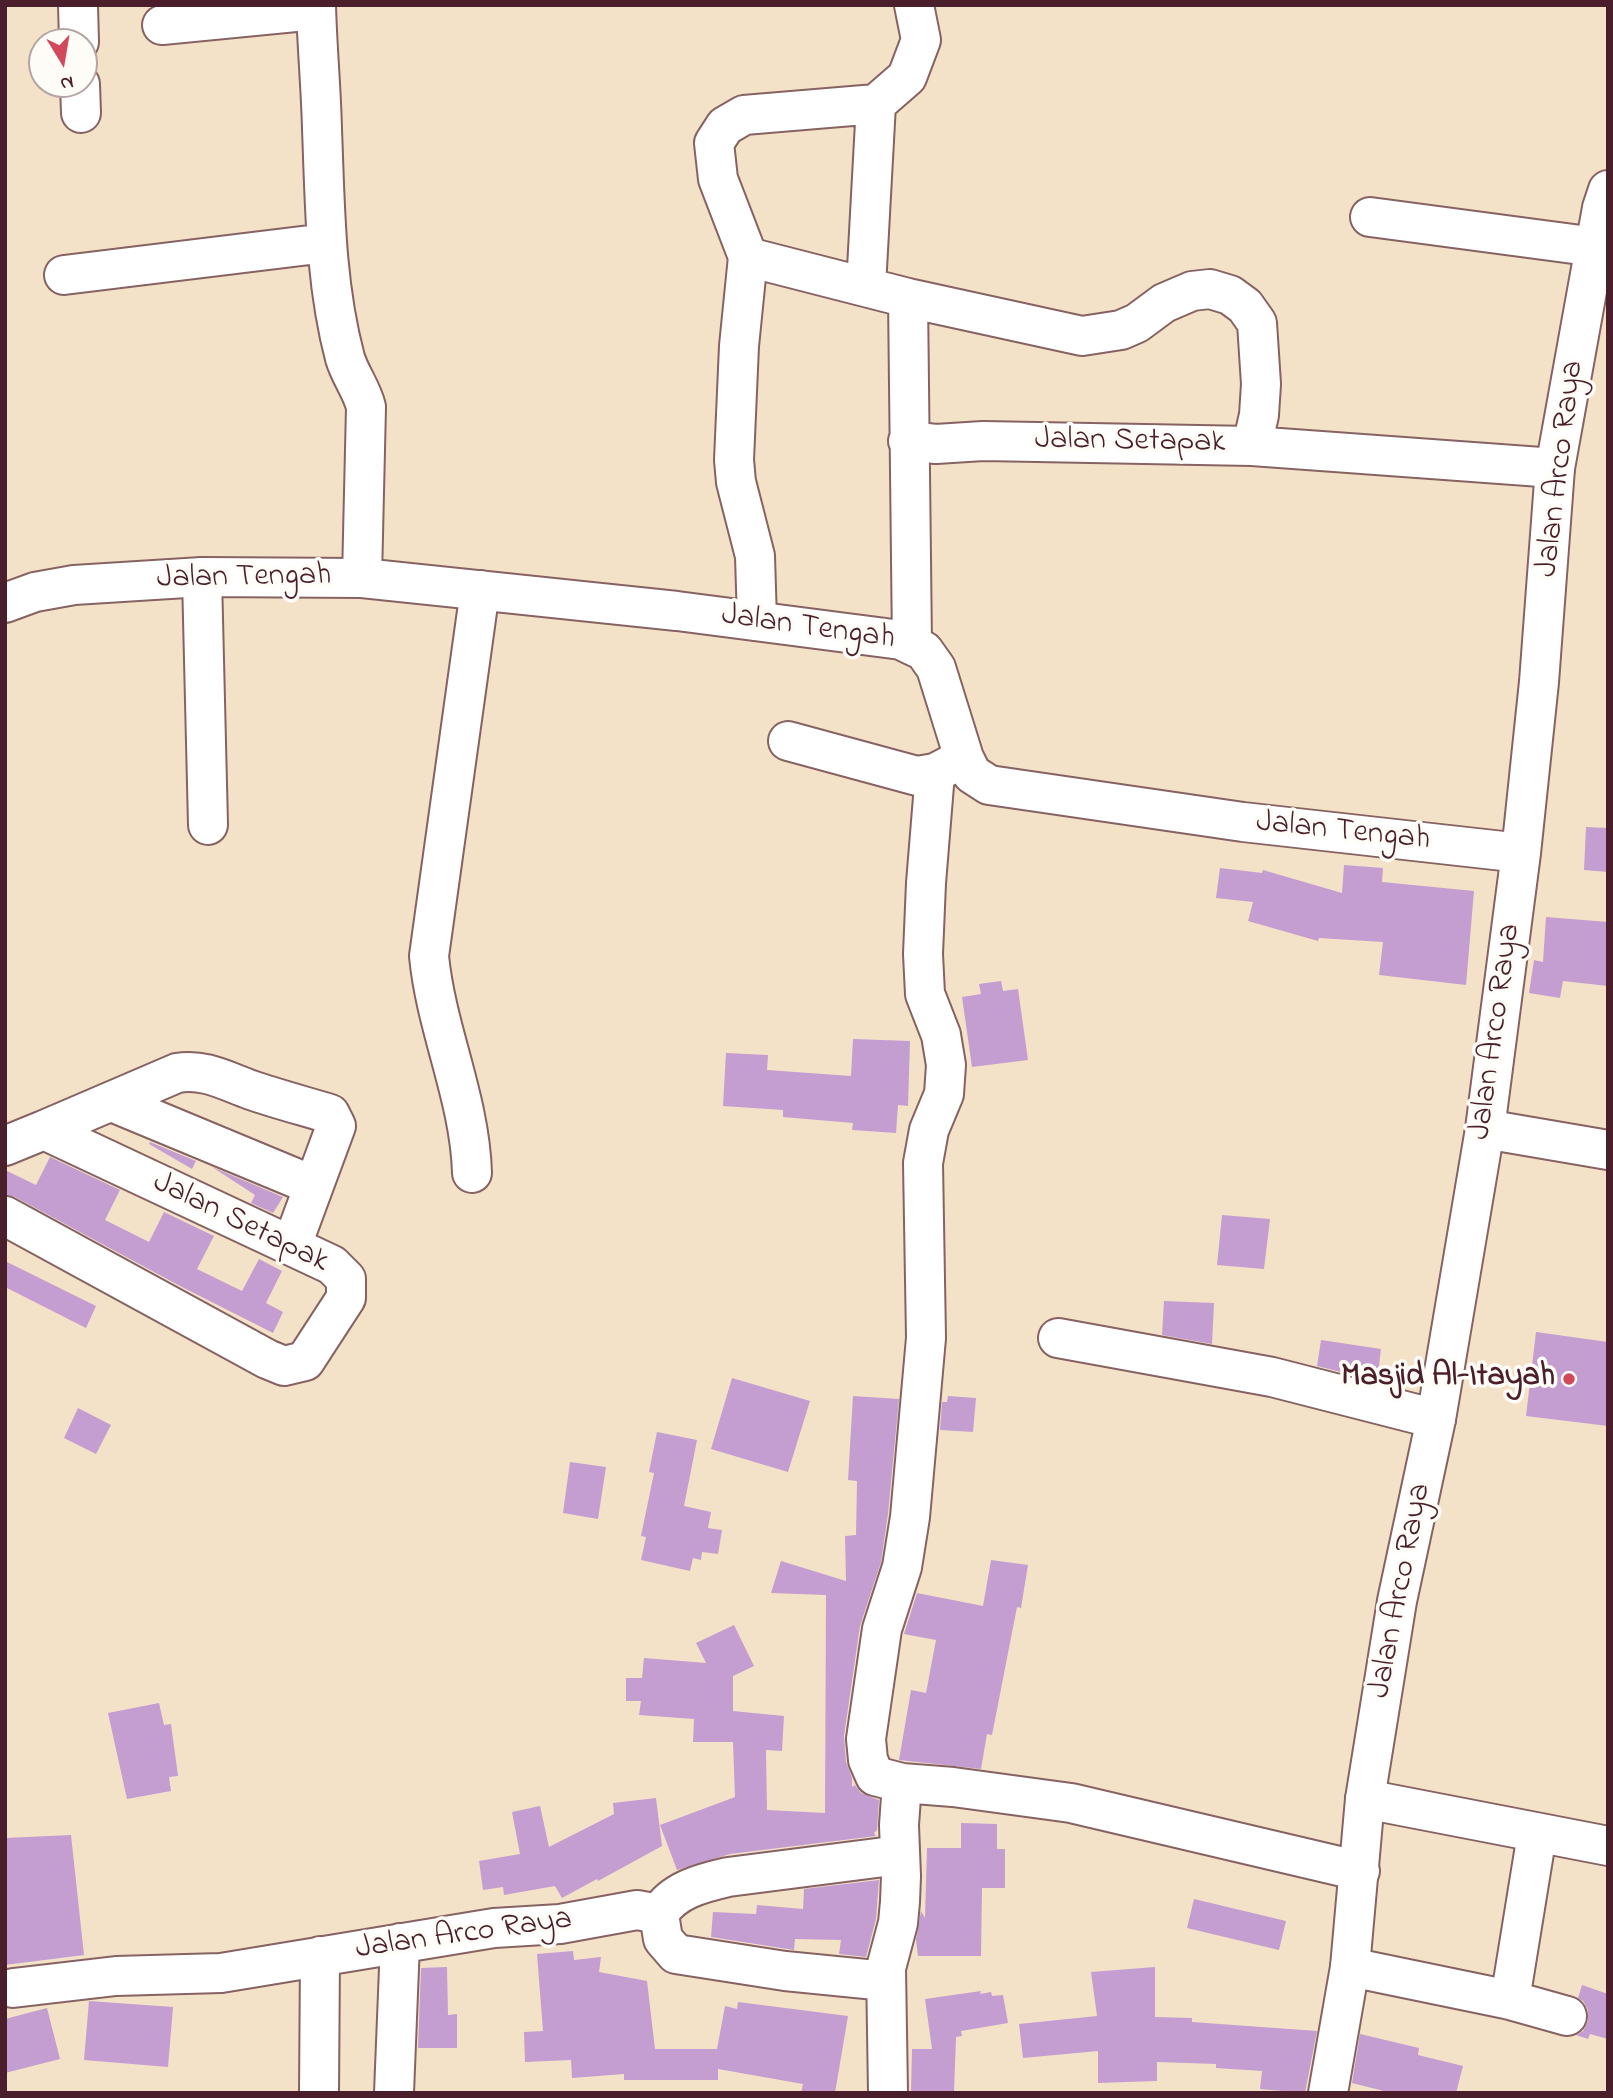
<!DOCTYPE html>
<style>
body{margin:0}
#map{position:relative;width:1613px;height:2098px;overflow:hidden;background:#f4e2c8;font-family:"Indie Flower",sans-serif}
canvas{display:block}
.frame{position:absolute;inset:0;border:7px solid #4a1f2b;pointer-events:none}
.north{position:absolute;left:28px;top:28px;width:70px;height:70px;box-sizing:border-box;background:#fdfcf7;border:2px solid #b5a4a5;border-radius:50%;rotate:169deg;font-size:19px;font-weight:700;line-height:28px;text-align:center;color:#4a1f2b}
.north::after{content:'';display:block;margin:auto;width:24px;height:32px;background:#d1495b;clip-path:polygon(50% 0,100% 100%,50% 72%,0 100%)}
</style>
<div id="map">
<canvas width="1613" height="2098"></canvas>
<div class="frame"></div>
<div class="north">N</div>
</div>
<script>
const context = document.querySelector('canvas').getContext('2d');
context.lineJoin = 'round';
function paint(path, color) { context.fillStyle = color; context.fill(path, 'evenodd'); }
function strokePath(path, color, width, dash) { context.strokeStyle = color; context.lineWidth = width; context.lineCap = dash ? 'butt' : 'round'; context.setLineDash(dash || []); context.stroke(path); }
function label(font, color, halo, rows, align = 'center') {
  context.font = font + ' "Indie Flower",sans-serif'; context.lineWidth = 7; context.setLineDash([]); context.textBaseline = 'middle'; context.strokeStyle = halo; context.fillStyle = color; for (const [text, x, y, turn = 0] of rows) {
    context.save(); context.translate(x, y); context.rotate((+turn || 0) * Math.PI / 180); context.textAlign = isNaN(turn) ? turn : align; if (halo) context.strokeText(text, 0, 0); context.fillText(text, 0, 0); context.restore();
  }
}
const building = new Path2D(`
 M 1586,827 L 1608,828 L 1608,872 L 1584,870 Z
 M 1344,865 L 1383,868 L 1382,882 L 1474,891 L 1466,985 L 1379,975 L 1383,942 L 1319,938 L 1318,941 L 1248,921 L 1253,902 L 1216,898 L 1220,868 L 1262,873 L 1263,870 L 1342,893 Z
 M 1546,917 L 1608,922 L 1608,986 L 1563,981 L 1560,998 L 1529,993 L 1534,960 L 1543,962 Z
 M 1001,981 L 1003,991 L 1018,989 L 1028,1060 L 972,1067 L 962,997 L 981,994 L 979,984 Z
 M 853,1039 L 910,1041 L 908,1106 L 898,1105 L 896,1133 L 852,1130 L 853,1123 L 783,1117 L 783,1110 L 723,1106 L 726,1053 L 768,1055 L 767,1070 L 851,1076 Z
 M 150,1142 L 196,1161 L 192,1169 L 149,1144 Z
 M 50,1157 L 120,1190 L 105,1220 L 149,1242 L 164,1212 L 214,1236 L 197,1269 L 242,1291 L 259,1259 L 282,1271 L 266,1303 L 283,1312 L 273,1333 L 180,1286 L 15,1197 L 5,1194 L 5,1170 L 36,1185 Z
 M 212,1167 L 283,1197 L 273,1213 L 251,1203 L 255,1195 Z
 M 1222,1215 L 1270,1219 L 1264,1269 L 1217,1265 Z
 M 5,1261 L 96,1306 L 86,1328 L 5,1287 Z
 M 1164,1301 L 1214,1303 L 1212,1344 L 1162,1335 Z
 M 1536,1332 L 1608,1342 L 1608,1426 L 1526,1416 Z
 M 1321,1340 L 1381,1349 L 1377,1381 L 1317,1366 Z
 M 732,1378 L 810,1401 L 788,1472 L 711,1449 Z
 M 853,1396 L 899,1399 L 888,1514 L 881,1562 L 860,1626 L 844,1736 L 846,1762 L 852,1778 L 852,1787 L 855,1785 L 861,1793 L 879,1800 L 877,1830 L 874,1833 L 876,1836 L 730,1854 L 677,1870 L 660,1825 L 735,1797 L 733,1742 L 693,1742 L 694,1719 L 639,1715 L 641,1701 L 626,1701 L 626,1678 L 642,1678 L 644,1658 L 706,1663 L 696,1643 L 734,1625 L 754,1666 L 733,1676 L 733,1711 L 784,1716 L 782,1751 L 766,1750 L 767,1810 L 825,1813 L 826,1595 L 771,1593 L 781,1561 L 846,1581 L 845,1536 L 856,1535 L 857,1481 L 848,1480 Z
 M 948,1396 L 976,1398 L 973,1432 L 940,1430 L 942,1402 L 947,1402 Z
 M 78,1408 L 111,1425 L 96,1454 L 64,1438 Z
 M 657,1432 L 697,1440 L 684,1506 L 711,1512 L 708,1528 L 722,1530 L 718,1554 L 702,1552 L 701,1560 L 693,1558 L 690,1571 L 641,1560 L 646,1537 L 641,1536 L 654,1473 L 649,1472 Z
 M 570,1462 L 606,1467 L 598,1519 L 563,1513 Z
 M 991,1560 L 1028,1565 L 1021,1608 L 1017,1607 L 992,1735 L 987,1734 L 981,1769 L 899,1760 L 911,1690 L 926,1693 L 936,1640 L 904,1634 L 917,1593 L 983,1606 Z
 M 159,1703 L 164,1725 L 171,1724 L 178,1776 L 169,1777 L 171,1791 L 127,1799 L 108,1713 Z
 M 656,1798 L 662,1846 L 598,1881 L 597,1879 L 562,1898 L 555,1886 L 504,1895 L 503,1887 L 483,1890 L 479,1861 L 520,1854 L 512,1812 L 540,1806 L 549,1847 L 614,1814 L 613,1803 Z
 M 961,1823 L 997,1824 L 997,1849 L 1005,1849 L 1005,1888 L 982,1888 L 981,1956 L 918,1956 L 916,1940 L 921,1911 L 925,1918 L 927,1848 L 961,1848 Z
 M 71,1835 L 84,1955 L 5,1965 L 5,1838 Z
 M 879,1880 L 876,1919 L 866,1957 L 839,1954 L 841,1940 L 795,1939 L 794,1950 L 711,1937 L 713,1912 L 756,1914 L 757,1905 L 803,1909 L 804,1889 Z
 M 1194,1899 L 1286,1921 L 1279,1950 L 1187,1928 Z
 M 573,1951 L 574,1960 L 601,1957 L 599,1972 L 647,1981 L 655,2049 L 717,2049 L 725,2006 L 737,2009 L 738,2002 L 848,2016 L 835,2093 L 801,2093 L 803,2084 L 718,2069 L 718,2080 L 624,2080 L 624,2074 L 572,2078 L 571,2060 L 525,2062 L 524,2032 L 543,2031 L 537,1954 Z
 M 447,1967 L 448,2015 L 457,2014 L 457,2048 L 418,2048 L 421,1968 Z
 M 1155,1967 L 1155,2017 L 1192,2018 L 1192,2022 L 1317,2031 L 1305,2093 L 1260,2089 L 1262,2071 L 1216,2068 L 1216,2064 L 1157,2062 L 1157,2081 L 1098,2083 L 1098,2051 L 1023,2058 L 1019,2024 L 1097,2016 L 1091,1972 Z
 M 1582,1985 L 1608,1994 L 1608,2039 L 1590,2034 L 1588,2039 L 1576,2035 L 1583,2031 L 1588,2021 L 1588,2010 L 1583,2001 L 1578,1998 Z
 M 981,1991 L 980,1994 L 991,1992 L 992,1996 L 1003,1995 L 1008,2023 L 961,2031 L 962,2036 L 956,2037 L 954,2092 L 911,2092 L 912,2049 L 932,2049 L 925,1999 Z
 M 89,2001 L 173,2007 L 168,2067 L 84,2060 Z
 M 47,2008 L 60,2059 L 5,2073 L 5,2019 Z
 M 1360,2034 L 1419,2048 L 1418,2055 L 1463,2066 L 1456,2093 L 1392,2093 L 1352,2083 Z`);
const minor = new Path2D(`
 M 78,5 L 79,42
 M 316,5 C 317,46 321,87 322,129 C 325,205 325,283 345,358 C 350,375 362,390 366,407 L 362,578
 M 162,25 L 316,10
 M 80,84 L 81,113
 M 1370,217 L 1596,247
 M 748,257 L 908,298 L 1082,336 L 1121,330 L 1137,323 L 1164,303 L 1192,291 L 1210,289 L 1230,295 L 1245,306 L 1257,323 L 1261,384 L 1259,415 L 1252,446
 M 64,275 L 326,243
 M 866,287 L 876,104
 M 908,298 L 912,645
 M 908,441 L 936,444 L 983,441 L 1252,446 L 1555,468
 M 202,577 L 208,825
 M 757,621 L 755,556 L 736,482 L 734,460 L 739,346 L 748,257 L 718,179 L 714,143 L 725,126 L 744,115 L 876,104 L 907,77 L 921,40 L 914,5
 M 788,741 L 917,776 L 935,773 L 956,762
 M 112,1102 L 312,1185
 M 1485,1129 L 1608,1150
 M 44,1130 L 177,1073 C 204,1068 226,1081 251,1090 C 277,1099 304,1106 330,1114 L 336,1126 L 292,1245
 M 5,1146 L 44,1130 L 332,1265 L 346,1279 L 346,1298 L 305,1361 L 284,1366 L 267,1359 L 5,1216
 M 472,1173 C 470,1099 436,1029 429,956 L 480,590
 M 1058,1338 L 1272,1377 L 1436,1419
 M 902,1783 L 875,1776 L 868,1760 L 866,1739 L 882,1629 L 902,1567 L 910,1517 L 926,1338 L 923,1163 L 929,1130 L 944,1094 L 946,1065 L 941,1035 L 925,994 L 923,954 L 926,883 L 935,773
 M 1365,1799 L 1608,1846
 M 659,1914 C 673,1890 702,1883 728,1877 L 900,1855
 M 1350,1967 L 1510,2000 L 1567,2016
 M 13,1988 L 116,1976 L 221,1973 L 494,1928 L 560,1924 L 637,1910 L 659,1914 L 663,1939 L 676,1954 L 785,1971 L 886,1981
 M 1510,2000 L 1537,1834
 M 319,2093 L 320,1956
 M 394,2093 L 400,1943
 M 888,2093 L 886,1968 L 898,1923 L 900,1902 L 901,1876 L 899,1825 L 902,1783 L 953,1787 L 1071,1803 L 1360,1871`);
const major = new Path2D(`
 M 5,603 L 35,592 L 74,585 L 202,577 L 362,578 L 677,611 L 901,640 L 924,651 L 936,668 L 964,758 L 972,774 L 989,785 L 1243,822 L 1521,853
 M 1328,2093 L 1350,1967 L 1365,1799 L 1397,1601 L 1436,1419 L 1485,1129 L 1521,853 L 1539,682 L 1555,468 L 1602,208 L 1608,190`);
const markers = [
 [1569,1379,7,"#d1495b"]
];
const streetNames = [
 ["Jalan Setapak",1130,443,1],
 ["Jalan Arco Raya",1562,469,-83],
 ["Jalan Tengah",244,579,-1],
 ["Jalan Tengah",808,629,8],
 ["Jalan Tengah",1343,833,6],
 ["Jalan Arco Raya",1497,1032,-82],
 ["Jalan Setapak",240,1224,26],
 ["Jalan Arco Raya",1402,1591,-79],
 ["Jalan Arco Raya",464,1936,-8]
];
const poiNames = [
 ["Masjid Al-Itayah",1555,1379]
];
paint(building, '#c49dd1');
strokePath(minor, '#866362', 42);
strokePath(major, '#866362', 42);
strokePath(minor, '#fff', 38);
strokePath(major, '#fff', 38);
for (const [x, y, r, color] of markers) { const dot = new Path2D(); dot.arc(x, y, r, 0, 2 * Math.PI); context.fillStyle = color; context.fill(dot); strokePath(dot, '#fdfcf7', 2.5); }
label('32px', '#4a1f2b', '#fdfcf7', streetNames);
label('bold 32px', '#4a1f2b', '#fdfcf7', poiNames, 'right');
</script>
